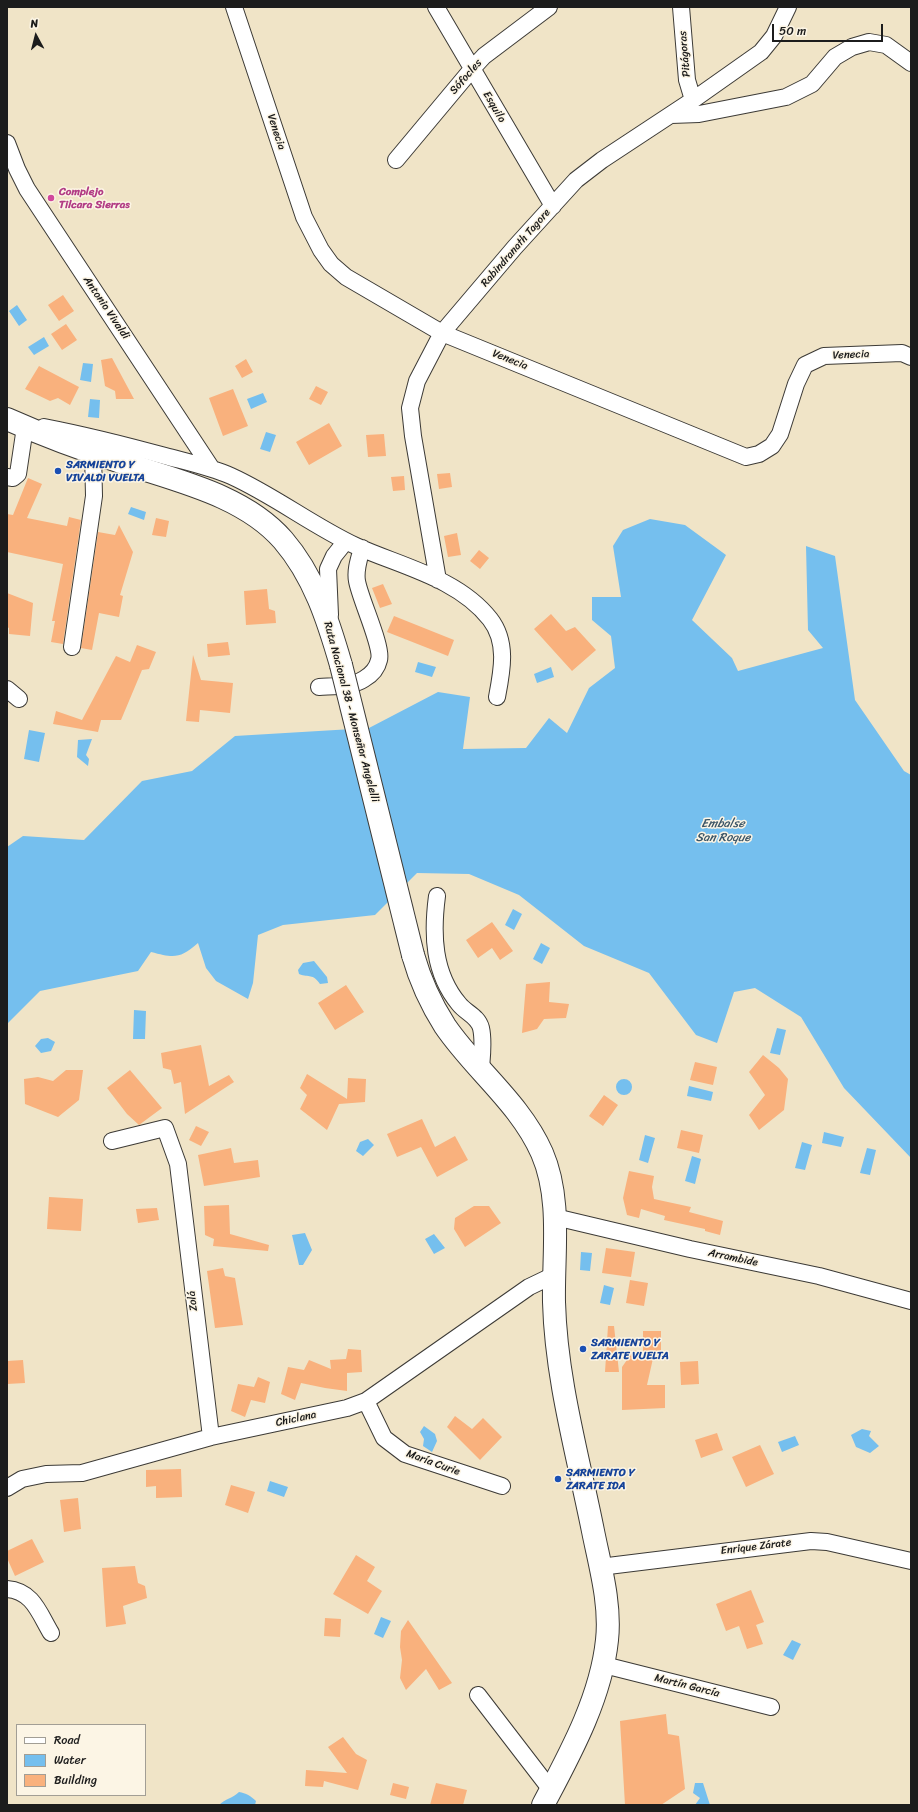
<!DOCTYPE html>
<meta charset="utf-8">
<style>
body{margin:0}
#map{position:relative;width:918px;height:1812px;overflow:hidden;background:#f0e4c7;font-family:Sriracha,sans-serif}
canvas{display:block}
.frame{position:absolute;inset:0;border:8px solid #1c1c1c;pointer-events:none}
.legend{position:absolute;left:16px;top:1724px;width:130px;height:72px;box-sizing:border-box;background:#fcf5e5;border:1px solid #a29e95;margin:0;padding:5px 7px;list-style:none;font-size:12px;color:#1c1c1c}
.legend li{display:flex;align-items:center;gap:8px;height:20px}
.legend b{width:20px;border:1px solid #a29e95}
.north{position:absolute;left:16px;top:16px;width:40px;height:40px;-webkit-text-stroke:3px #fcf5e5;paint-order:stroke;rotate:353deg;font-size:11px;font-weight:700;line-height:16px;text-align:center;color:#1c1c1c}
.north::after{content:'';display:block;margin:auto;width:14px;height:18px;background:#1c1c1c;clip-path:polygon(50% 0,100% 100%,50% 72%,0 100%)}
.scale{position:absolute;left:772px;top:24px;width:111px;height:18px;box-sizing:border-box;border:2px solid #1c1c1c;border-top:0;padding-left:5px;font-size:12px;line-height:14px;white-space:nowrap;color:#1c1c1c;-webkit-text-stroke:3px #fcf5e5;paint-order:stroke}
</style>
<div id="map">
<canvas width="918" height="1812"></canvas>
<div class="frame"></div>
<ul class="legend">
<li><b style="height:5px;background:#fff"></b>Road</li>
<li><b style="height:11px;background:#75bfee"></b>Water</li>
<li><b style="height:11px;background:#f9b17d"></b>Building</li>
</ul>
<div class="north">N</div>
<div class="scale">50 m</div>
</div>
<script>
const context = document.querySelector('canvas').getContext('2d');
context.lineJoin = 'round';
function paint(path, color) { context.fillStyle = color; context.fill(path, 'evenodd'); }
function strokePath(path, color, width, dash) { context.strokeStyle = color; context.lineWidth = width; context.lineCap = dash ? 'butt' : 'round'; context.setLineDash(dash || []); context.stroke(path); }
function label(font, color, halo, rows, align = 'center') {
  context.font = font + ' Sriracha,sans-serif'; context.lineWidth = 3; context.setLineDash([]); context.textBaseline = 'middle'; context.strokeStyle = halo; context.fillStyle = color; for (const [text, x, y, turn = 0] of rows) {
    context.save(); context.translate(x, y); context.rotate((+turn || 0) * Math.PI / 180); context.textAlign = isNaN(turn) ? turn : align; if (halo) context.strokeText(text, 0, 0); context.fillText(text, 0, 0); context.restore();
  }
}
const water = new Path2D(`
 M 17,305 L 27,320 L 19,326 L 9,311 Z
 M 44,337 L 49,346 L 34,355 L 28,347 Z
 M 83,363 L 93,364 L 91,382 L 80,380 Z
 M 263,393 L 267,402 L 251,409 L 247,399 Z
 M 90,399 L 100,400 L 99,418 L 88,417 Z
 M 266,432 L 276,435 L 270,452 L 260,449 Z
 M 131,507 L 146,512 L 144,520 L 128,514 Z
 M 650,519 L 685,525 L 726,555 L 692,620 L 732,658 L 738,671 L 823,648 L 808,630 L 806,546 L 835,556 L 855,700 L 904,771 L 911,775 L 911,1158 L 844,1088 L 801,1017 L 755,988 L 734,992 L 717,1043 L 696,1035 L 649,973 L 584,946 L 519,895 L 469,874 L 417,873 L 375,915 L 283,925 L 258,935 L 253,983 L 248,999 L 216,981 L 206,968 L 198,943 C 180,959 174,958 151,952 L 138,971 L 40,991 L 7,1024 L 7,847 L 23,836 L 84,840 L 142,781 L 192,771 L 235,736 L 369,728 L 438,692 L 470,697 L 463,749 L 526,748 L 549,718 L 567,733 L 589,688 L 615,668 L 611,636 L 592,620 L 592,597 L 621,597 L 613,546 L 623,530 Z
 M 418,662 L 436,667 L 432,677 L 415,672 Z
 M 551,667 L 554,677 L 537,683 L 534,674 Z
 M 29,730 L 45,733 L 39,762 L 24,759 Z
 M 92,739 L 86,755 L 89,759 L 88,766 L 77,757 L 78,740 Z
 M 513,909 L 522,914 L 514,930 L 505,925 Z
 M 541,943 L 550,948 L 542,964 L 533,959 Z
 M 314,961 L 327,977 L 328,983 L 320,984 C 312,973 310,978 299,974 L 298,970 L 303,963 Z
 M 134,1010 L 146,1011 L 145,1039 L 133,1039 Z
 M 777,1028 L 786,1030 L 780,1055 L 770,1053 Z
 M 48,1038 L 55,1042 L 51,1051 L 41,1053 L 35,1046 L 41,1039 Z
 M616 1087a8 8 0 1 1 16 0a8 8 0 1 1-16 0Z
 M 689,1086 L 713,1092 L 711,1101 L 687,1096 Z
 M 824,1132 L 844,1137 L 841,1147 L 822,1143 Z
 M 645,1135 L 655,1138 L 648,1163 L 639,1160 Z
 M 368,1139 L 374,1145 L 363,1156 L 356,1151 L 360,1142 Z
 M 802,1142 L 812,1145 L 805,1170 L 795,1168 Z
 M 867,1148 L 876,1150 L 870,1175 L 860,1173 Z
 M 692,1156 L 701,1159 L 695,1184 L 685,1181 Z
 M 305,1233 L 312,1250 L 303,1265 L 299,1265 L 292,1235 Z
 M 434,1234 L 445,1248 L 434,1254 L 425,1239 Z
 M 581,1252 L 592,1253 L 590,1271 L 580,1270 Z
 M 604,1285 L 614,1288 L 610,1305 L 600,1303 Z
 M 424,1426 L 435,1434 L 437,1441 L 432,1452 L 423,1446 L 424,1439 L 420,1432 Z
 M 862,1429 L 871,1431 L 869,1436 L 879,1446 L 870,1453 L 856,1447 L 851,1435 Z
 M 795,1436 L 799,1445 L 782,1452 L 778,1442 Z
 M 270,1481 L 288,1487 L 284,1497 L 267,1491 Z
 M 381,1617 L 391,1621 L 383,1638 L 374,1634 Z
 M 792,1640 L 801,1644 L 793,1660 L 783,1655 Z
 M 695,1783 L 703,1783 L 710,1805 L 695,1805 L 700,1798 L 693,1793 Z
 M 239,1792 C 246,1793 251,1796 256,1801 L 255,1805 L 219,1805 C 225,1799 233,1798 239,1792 Z`);
const building = new Path2D(`
 M 63,295 L 74,311 L 59,321 L 48,305 Z
 M 66,324 L 77,340 L 62,350 L 51,334 Z
 M 112,358 L 134,399 L 116,399 L 115,391 L 105,386 L 101,360 Z
 M 246,359 L 253,372 L 242,378 L 235,366 Z
 M 39,366 L 79,387 L 70,405 L 58,398 L 50,401 L 25,389 Z
 M 316,386 L 328,392 L 321,405 L 309,399 Z
 M 233,389 L 248,426 L 223,436 L 209,398 Z
 M 329,423 L 342,446 L 309,465 L 296,442 Z
 M 384,434 L 386,456 L 368,457 L 366,435 Z
 M 450,473 L 452,487 L 439,489 L 437,474 Z
 M 404,476 L 405,490 L 393,491 L 391,477 Z
 M 28,478 L 42,484 L 27,518 L 67,526 L 69,517 L 81,520 L 63,644 L 51,642 L 55,621 L 52,621 L 63,564 L 7,552 L 7,514 L 13,515 Z
 M 156,518 L 169,521 L 166,537 L 152,535 Z
 M 119,525 L 133,552 L 120,595 L 123,596 L 119,617 L 99,613 L 92,650 L 81,648 L 98,532 L 115,535 Z
 M 457,533 L 461,555 L 448,557 L 444,536 Z
 M 479,550 L 489,558 L 480,569 L 470,561 Z
 M 383,584 L 392,604 L 380,608 L 372,588 Z
 M 267,589 L 269,609 L 275,611 L 276,623 L 246,625 L 244,591 Z
 M 7,593 L 33,603 L 30,636 L 9,634 L 9,628 L 7,627 Z
 M 551,614 L 566,631 L 575,627 L 596,650 L 572,671 L 534,629 Z
 M 394,616 L 454,640 L 448,656 L 387,632 Z
 M 228,642 L 230,655 L 208,657 L 207,644 Z
 M 137,645 L 156,652 L 149,669 L 142,670 L 121,720 L 101,720 L 98,732 L 53,724 L 56,711 L 82,720 L 116,656 L 130,662 Z
 M 193,655 L 201,680 L 233,683 L 230,713 L 200,710 L 199,722 L 186,721 Z
 M 492,922 L 513,951 L 500,960 L 492,948 L 478,958 L 466,940 Z
 M 550,982 L 549,1002 L 569,1004 L 566,1018 L 544,1019 L 537,1029 L 522,1033 L 526,984 Z
 M 346,985 L 364,1012 L 335,1030 L 318,1003 Z
 M 201,1045 L 209,1086 L 229,1075 L 234,1082 L 185,1114 L 181,1082 L 174,1084 L 171,1070 L 163,1068 L 161,1053 Z
 M 763,1055 L 779,1068 L 788,1079 L 784,1110 L 759,1130 L 749,1115 L 765,1095 L 749,1072 Z
 M 695,1062 L 717,1067 L 713,1085 L 690,1080 Z
 M 66,1070 L 83,1070 L 79,1100 L 58,1117 L 25,1104 L 24,1079 L 38,1077 L 53,1081 Z
 M 130,1070 L 162,1108 L 139,1125 L 127,1114 L 107,1088 Z
 M 307,1074 L 347,1099 L 348,1078 L 366,1079 L 365,1102 L 339,1104 L 327,1130 L 300,1109 L 307,1095 L 300,1088 Z
 M 604,1095 L 618,1105 L 603,1126 L 589,1116 Z
 M 422,1119 L 435,1147 L 455,1136 L 468,1160 L 437,1177 L 421,1147 L 397,1157 L 387,1134 Z
 M 196,1126 L 209,1132 L 201,1146 L 189,1140 Z
 M 681,1130 L 703,1135 L 699,1153 L 677,1148 Z
 M 231,1148 L 234,1163 L 258,1160 L 260,1177 L 204,1186 L 198,1155 Z
 M 629,1171 L 654,1176 L 652,1187 L 654,1199 L 691,1207 L 689,1212 L 723,1221 L 720,1235 L 705,1231 L 705,1229 L 664,1220 L 665,1216 L 641,1209 L 639,1218 L 627,1215 L 623,1198 Z
 M 49,1197 L 83,1199 L 81,1231 L 47,1229 Z
 M 229,1205 L 230,1234 L 269,1245 L 268,1251 L 213,1246 L 214,1239 L 205,1235 L 204,1206 Z
 M 474,1206 L 489,1206 L 501,1223 L 465,1247 L 454,1229 L 455,1218 Z
 M 157,1208 L 159,1220 L 138,1223 L 136,1209 Z
 M 606,1248 L 635,1252 L 631,1277 L 602,1273 Z
 M 223,1268 L 225,1276 L 235,1278 L 243,1325 L 215,1328 L 207,1271 Z
 M 630,1280 L 648,1283 L 644,1306 L 626,1303 Z
 M 608,1326 L 614,1326 L 619,1372 L 605,1372 Z
 M 643,1331 L 661,1331 L 661,1354 L 654,1354 L 647,1385 L 665,1385 L 665,1408 L 622,1410 L 622,1367 L 634,1350 L 643,1354 Z
 M 348,1349 L 361,1350 L 362,1372 L 347,1373 L 347,1391 L 325,1388 L 301,1383 L 295,1400 L 281,1394 L 288,1367 L 304,1370 L 309,1360 L 331,1369 L 330,1360 L 346,1359 Z
 M 23,1360 L 25,1383 L 7,1384 L 7,1361 Z
 M 698,1361 L 699,1384 L 681,1385 L 680,1362 Z
 M 258,1377 L 270,1382 L 265,1403 L 251,1400 L 245,1417 L 231,1411 L 238,1384 L 254,1387 Z
 M 455,1416 L 472,1429 L 483,1418 L 502,1437 L 480,1460 L 447,1427 Z
 M 717,1433 L 723,1450 L 701,1458 L 695,1440 Z
 M 760,1445 L 774,1474 L 746,1487 L 732,1457 Z
 M 181,1469 L 182,1497 L 156,1498 L 156,1486 L 146,1487 L 146,1470 Z
 M 231,1485 L 255,1492 L 248,1513 L 225,1505 Z
 M 78,1498 L 81,1529 L 64,1532 L 60,1500 Z
 M 32,1539 L 44,1562 L 15,1576 L 7,1558 L 7,1551 Z
 M 356,1555 L 375,1567 L 367,1581 L 382,1591 L 368,1614 L 333,1594 Z
 M 135,1566 L 138,1583 L 145,1586 L 147,1598 L 123,1606 L 126,1624 L 106,1627 L 102,1568 Z
 M 751,1590 L 764,1622 L 756,1625 L 763,1644 L 747,1649 L 739,1626 L 726,1631 L 716,1604 Z
 M 325,1618 L 341,1619 L 340,1637 L 324,1636 Z
 M 408,1620 L 452,1683 L 439,1690 L 426,1669 L 406,1690 L 400,1678 L 402,1660 L 400,1647 L 401,1631 Z
 M 666,1714 L 668,1734 L 679,1736 L 685,1789 L 661,1805 L 625,1805 L 620,1721 Z
 M 343,1737 L 356,1754 L 367,1760 L 358,1790 L 324,1781 L 323,1787 L 305,1786 L 306,1770 L 347,1773 L 328,1747 Z
 M 393,1783 L 409,1787 L 406,1799 L 390,1795 Z
 M 436,1783 L 467,1790 L 463,1805 L 430,1805 Z`);
const minor = new Path2D(`
 M 234,7 L 304,217 L 321,250 L 331,264 L 346,277 L 442,333 L 746,457 L 759,454 L 772,446 L 780,434 L 796,384 L 805,365 L 824,356 L 902,353 L 911,357
 M 436,7 L 553,206
 M 681,7 L 687,80 L 693,100
 M 671,115 L 699,114 L 786,97 L 812,84 L 835,57 L 852,47 L 869,42 L 886,45 L 911,63
 M 7,143 L 17,169 L 27,189 L 212,469
 M 396,160 L 472,69 L 484,56 L 549,7
 M 44,427 C 85,435 125,445 165,456 C 187,462 210,467 231,476 C 275,496 313,526 356,546 C 400,566 458,578 490,619 C 508,642 502,671 497,697
 M 7,477 L 13,478 L 18,474 L 25,427
 M 438,580 L 413,436 L 410,408 L 417,381 L 442,333 L 515,247 L 576,180 L 602,160 L 693,100 L 761,52 L 774,36 L 788,7
 M 330,615 L 328,569 L 334,556 L 346,541
 M 72,647 L 94,496 L 93,453
 M 319,687 C 333,686 352,687 364,679 C 371,675 377,669 379,660 C 383,647 360,599 357,581 C 355,570 359,559 362,548
 M 7,689 L 19,699
 M 437,896 C 432,934 433,973 459,1004 C 466,1013 478,1016 481,1028 C 484,1041 482,1056 481,1068
 M 112,1141 L 165,1128 L 178,1164 L 211,1437
 M 555,1217 L 690,1249 L 819,1276 L 911,1301
 M 366,1401 L 384,1438 L 405,1454 L 502,1486
 M 7,1488 L 22,1479 L 46,1474 L 82,1473 L 211,1437 L 347,1408 L 366,1401 L 529,1287 L 554,1275
 M 600,1567 L 811,1541 L 827,1542 L 911,1561
 M 7,1589 C 33,1591 39,1613 51,1633
 M 604,1665 L 771,1707
 M 478,1695 L 551,1790`);
const primary = new Path2D(`
 M 7,419 C 43,435 80,449 118,461 C 173,480 243,494 283,540 C 314,576 328,620 341,665
 M 413,955 C 420,980 431,1004 445,1026 C 475,1070 520,1103 542,1153 C 562,1199 553,1253 554,1302 C 556,1379 578,1456 593,1531 C 600,1566 611,1604 607,1640 C 601,1698 570,1754 543,1805`);
const primaryBridge = new Path2D(`
 M 341,665 L 413,955`);
const markers = [
 [51,198,4,"#d1479c"],
 [58,471,4,"#1a4fb4"],
 [583,1349,4,"#1a4fb4"],
 [558,1479,4,"#1a4fb4"]
];
const streetNames = [
 ["Pitágoras",685,54,-95],
 ["Sófocles",466,77,-49],
 ["Esquilo",494,107,60],
 ["Venecia",276,132,72],
 ["Rabindranath Tagore",516,248,-49],
 ["Antonio Vivaldi",106,308,56],
 ["Venecia",851,355,-2],
 ["Venecia",510,360,22],
 ["Ruta Nacional 38 - Monseñor Angelelli",351,712,75],
 ["Arrambide",733,1258,12],
 ["Zolá",193,1301,-97],
 ["Chiclana",296,1419,-12],
 ["María Curie",433,1463,20],
 ["Enrique Zárate",756,1547,-7],
 ["Martín García",687,1686,14]
];
const hotelNames = [
 ["Complejo",59,192],
 ["Tilcara Sierras",59,205]
];
const transitNames = [
 ["SARMIENTO Y",66,465],
 ["VIVALDI VUELTA",66,478],
 ["SARMIENTO Y",591,1343],
 ["ZARATE VUELTA",591,1356],
 ["SARMIENTO Y",566,1473],
 ["ZARATE IDA",566,1486]
];
const waterNames = [
 ["Embalse",723,824],
 ["San Roque",723,838]
];
paint(water, '#75bfee');
paint(building, '#f9b17d');
strokePath(minor, '#3c3a36', 18);
strokePath(primary, '#3c3a36', 24);
strokePath(minor, '#fff', 16);
strokePath(primary, '#fff', 22);
strokePath(primaryBridge, '#3c3a36', 24, []);
strokePath(primaryBridge, '#fff', 22);
for (const [x, y, r, color] of markers) { const dot = new Path2D(); dot.arc(x, y, r, 0, 2 * Math.PI); context.fillStyle = color; context.fill(dot); strokePath(dot, '#fcf5e5', 1.5); }
label('11px', '#1c1c1c', '#fcf5e5', streetNames);
label('bold 11px', '#b23c85', '#fcf5e5', hotelNames, 'left');
label('bold 11px', '#164399', '#fcf5e5', transitNames, 'left');
label('italic 12px', '#3b5566', '#fcf5e5', waterNames);
</script>
